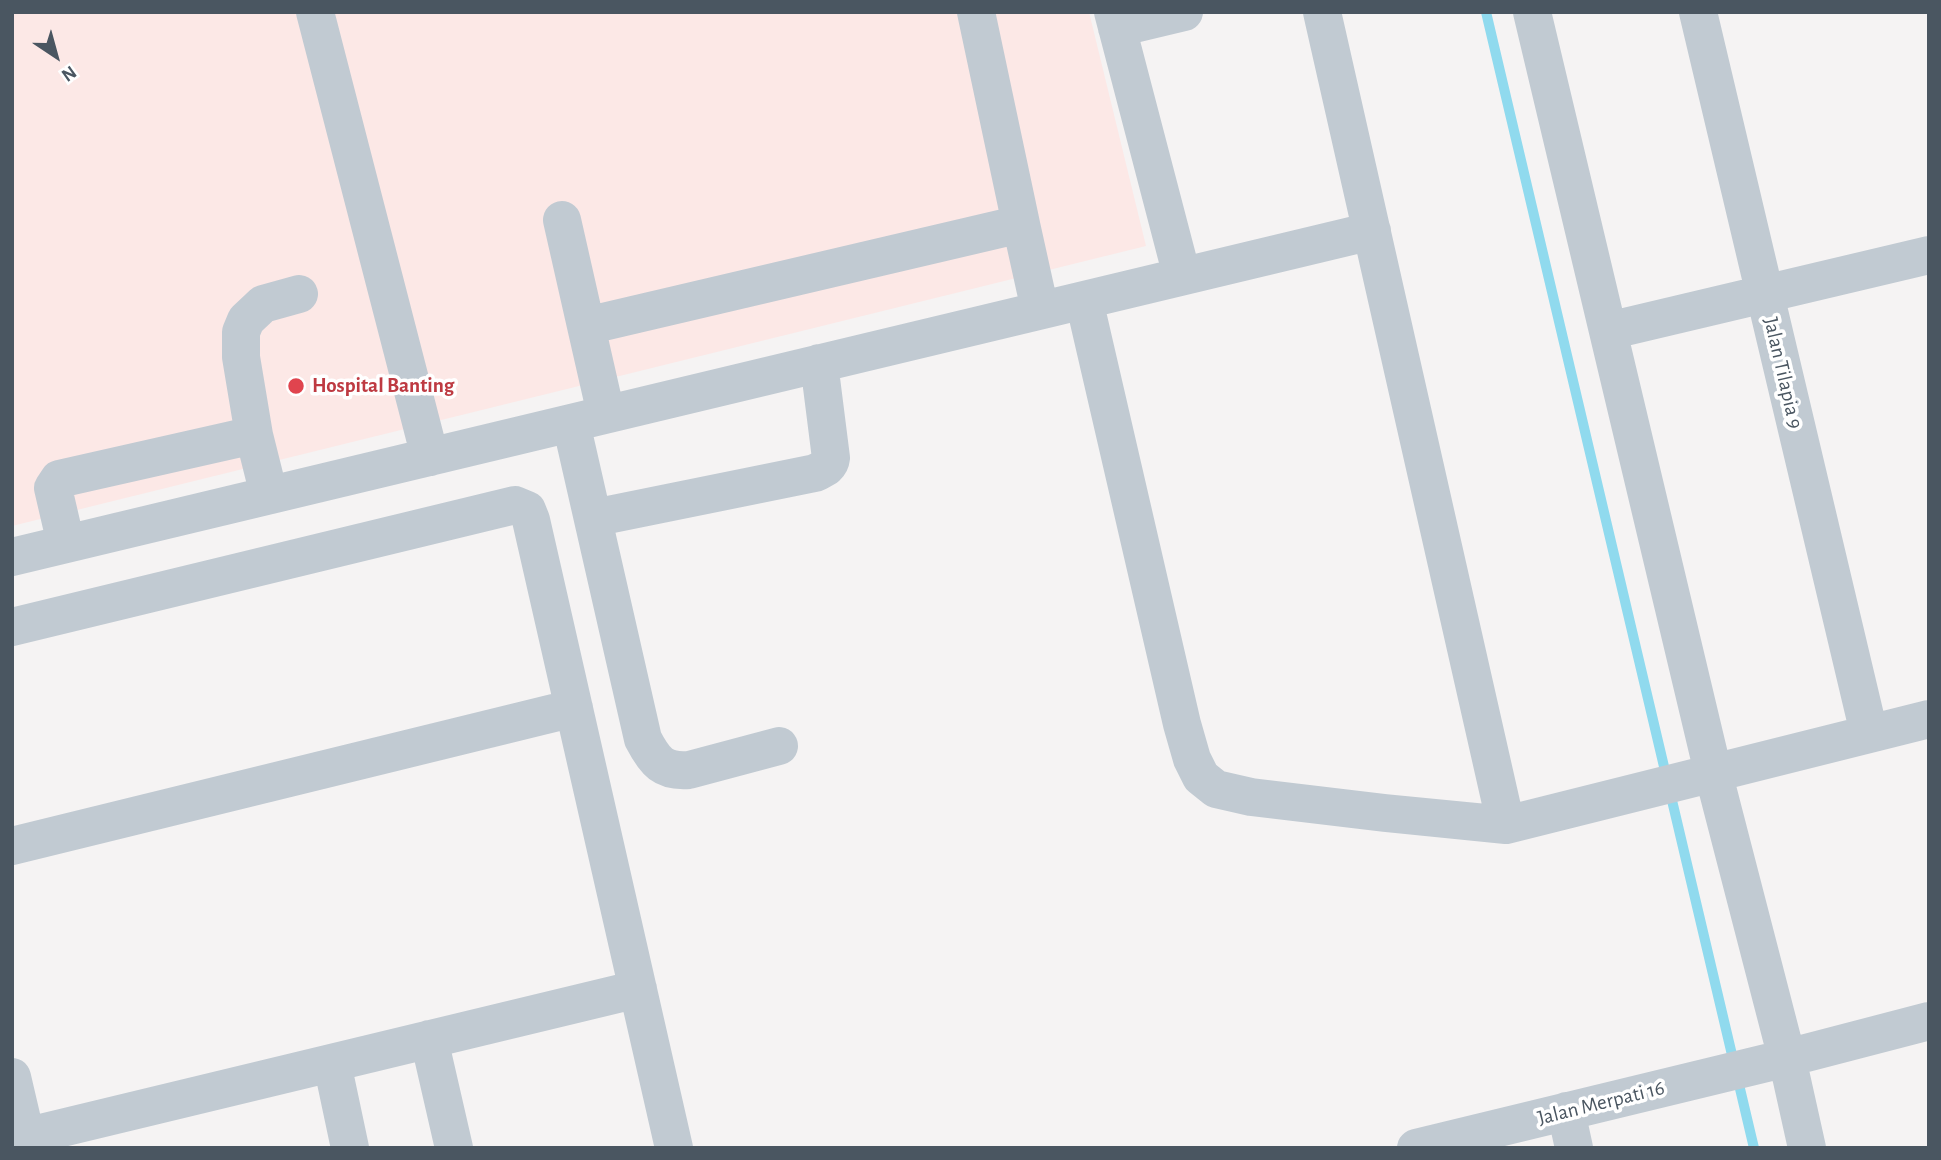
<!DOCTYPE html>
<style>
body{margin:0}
#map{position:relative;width:1941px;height:1160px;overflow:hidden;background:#f5f3f3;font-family:"Alegreya Sans",sans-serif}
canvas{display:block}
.frame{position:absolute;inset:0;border:14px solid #4a5661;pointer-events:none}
.north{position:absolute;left:21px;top:21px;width:70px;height:70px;-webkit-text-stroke:5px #fff;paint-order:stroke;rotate:144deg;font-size:19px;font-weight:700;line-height:28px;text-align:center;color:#4a5661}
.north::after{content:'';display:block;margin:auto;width:24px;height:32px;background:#4a5661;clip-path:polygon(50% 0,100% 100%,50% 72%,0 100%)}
</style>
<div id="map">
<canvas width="1941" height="1160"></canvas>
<div class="frame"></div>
<div class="north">N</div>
</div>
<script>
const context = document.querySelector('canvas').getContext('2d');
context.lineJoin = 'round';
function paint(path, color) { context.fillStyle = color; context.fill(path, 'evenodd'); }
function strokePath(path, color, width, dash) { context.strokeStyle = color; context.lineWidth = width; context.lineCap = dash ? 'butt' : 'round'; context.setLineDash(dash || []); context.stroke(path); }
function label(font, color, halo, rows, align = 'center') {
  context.font = font + ' "Alegreya Sans",sans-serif'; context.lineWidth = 7; context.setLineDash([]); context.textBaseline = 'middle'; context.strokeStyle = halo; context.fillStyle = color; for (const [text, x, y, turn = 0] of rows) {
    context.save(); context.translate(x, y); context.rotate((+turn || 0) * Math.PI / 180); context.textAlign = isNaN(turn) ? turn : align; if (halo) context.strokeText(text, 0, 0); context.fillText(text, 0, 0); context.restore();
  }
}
const medical = new Path2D(`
 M 12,12 L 1089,12 L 1146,246 L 12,526 Z`);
const stream = new Path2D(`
 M 1486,12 L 1754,1148`);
const minor = new Path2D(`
 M 315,12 L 430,457
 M 976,12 L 1021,224
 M 1113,12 L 1182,276
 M 1322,12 L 1506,825
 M 1532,12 L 1713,772 L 1787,1058 L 1807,1148
 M 1698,12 L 1869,733
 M 1117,28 L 1184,12
 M 562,220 L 586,326
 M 1084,300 L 1182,724 L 1192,759 L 1201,777 L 1216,789 L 1251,797 L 1385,813 L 1506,825 L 1929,719
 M 1608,331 L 1929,255
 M 606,414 L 586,326 L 1021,224 L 1040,310
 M 571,423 L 643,739 C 655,762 663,772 689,770 L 779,746
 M 254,435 L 241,357 L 241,332 L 246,320 L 263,304 L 299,294
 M 593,518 L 815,473 C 823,469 830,467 831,458 L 819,363
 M 66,544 L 53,488 L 59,479 L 254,435 L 269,495
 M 12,557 L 1372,231
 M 12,627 L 515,505 L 527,510 L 531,520 L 674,1148
 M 12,846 L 574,708
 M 429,1039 L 454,1148
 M 332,1063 L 350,1148
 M 12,1077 L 26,1137
 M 1566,1111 L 1574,1148
 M 12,1140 L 638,989
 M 1416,1148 L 1787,1058 L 1929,1021`);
const markers = [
 [296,386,9,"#e0444e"]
];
const streetNames = [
 ["Jalan Tilapia 9",1783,373,77],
 ["Jalan Merpati 16",1601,1103,-14]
];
const healthNames = [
 ["Hospital Banting",312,386]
];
paint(medical, '#fce8e6');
strokePath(stream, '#90daee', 10);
strokePath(minor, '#c1cad2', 38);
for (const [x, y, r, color] of markers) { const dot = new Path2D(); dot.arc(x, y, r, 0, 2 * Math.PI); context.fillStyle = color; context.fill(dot); strokePath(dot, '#fff', 2.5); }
label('21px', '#4a5661', '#fff', streetNames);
label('bold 21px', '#be3a42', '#fff', healthNames, 'left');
</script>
